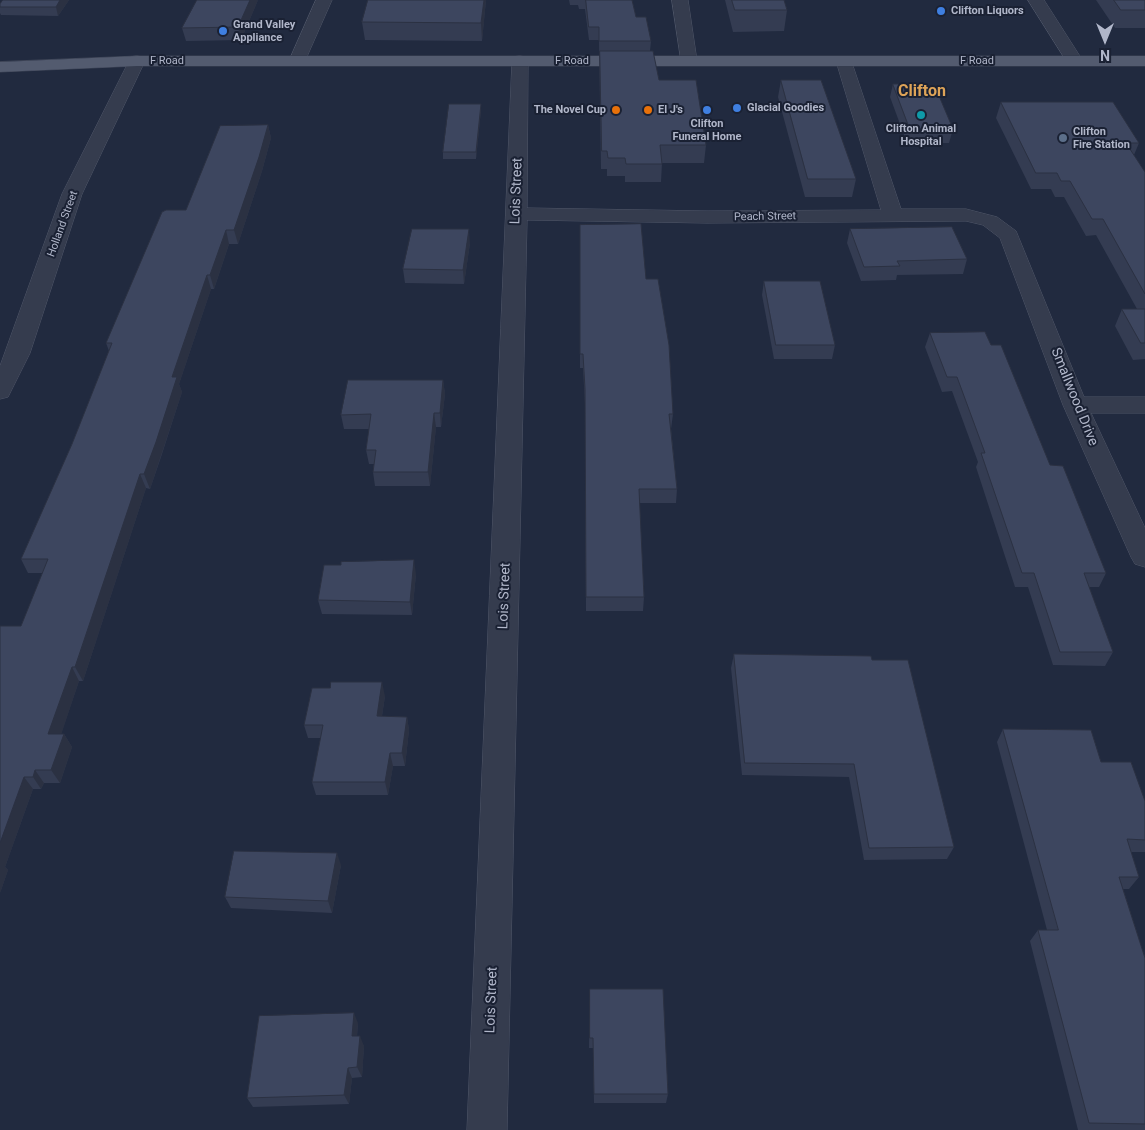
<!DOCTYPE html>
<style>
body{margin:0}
#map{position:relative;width:1145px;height:1130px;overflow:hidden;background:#212a3f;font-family:Roboto,sans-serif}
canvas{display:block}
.north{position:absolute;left:1080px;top:15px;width:50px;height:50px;-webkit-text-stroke:4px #1a2133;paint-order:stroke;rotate:180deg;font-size:14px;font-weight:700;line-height:20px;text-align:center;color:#b1b7ca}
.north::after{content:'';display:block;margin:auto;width:18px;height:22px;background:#b1b7ca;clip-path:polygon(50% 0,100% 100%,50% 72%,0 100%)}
</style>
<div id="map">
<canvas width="1145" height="1130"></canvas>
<div class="north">N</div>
</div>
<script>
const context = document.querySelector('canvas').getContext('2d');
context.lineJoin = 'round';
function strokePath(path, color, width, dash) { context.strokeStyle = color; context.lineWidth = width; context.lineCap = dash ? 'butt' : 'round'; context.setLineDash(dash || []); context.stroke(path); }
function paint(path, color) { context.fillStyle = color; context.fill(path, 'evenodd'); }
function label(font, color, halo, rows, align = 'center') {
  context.font = font + ' Roboto,sans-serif'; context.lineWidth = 4; context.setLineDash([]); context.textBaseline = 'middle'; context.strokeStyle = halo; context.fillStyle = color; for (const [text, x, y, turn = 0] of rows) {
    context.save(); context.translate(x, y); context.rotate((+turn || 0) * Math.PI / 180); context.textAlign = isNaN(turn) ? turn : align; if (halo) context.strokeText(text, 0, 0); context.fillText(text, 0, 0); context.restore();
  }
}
const minor = new Path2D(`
 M 316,0 L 332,0 L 305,61 L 303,65 L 291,65 L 289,61 Z
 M 672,0 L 688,0 L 697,61 L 695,65 L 683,65 L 681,61 Z
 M 1028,0 L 1044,0 L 1083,61 L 1081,65 L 1069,65 Z
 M 137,56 L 143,57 L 145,61 L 82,194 L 30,353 L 8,397 L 0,399 L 0,366 L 62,194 L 129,61 L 131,57 Z
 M 520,56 L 526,57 L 528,61 L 527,208 L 707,211 L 881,210 L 836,61 L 838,57 L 850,57 L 901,209 L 966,209 L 997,217 L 1016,231 L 1084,397 L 1145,397 L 1145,413 L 1091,413 L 1145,528 L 1145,567 L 1135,564 L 1131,557 L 1063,405 L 1000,238 L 983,225 L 966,221 L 707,223 L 527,220 L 507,1130 L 467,1130 L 512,61 L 514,57 Z`);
const primary = new Path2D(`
 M 137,56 L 1145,56 L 1145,66 L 137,66 L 0,72 L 0,62 Z`);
const wall = new Path2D(`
 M 3,0 L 69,0 L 58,16 L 1,15 L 0,13 L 0,4 Z
 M 258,0 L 241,40 L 186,41 L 182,28 Z
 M 486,0 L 482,41 L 365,40 L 362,22 Z
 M 569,0 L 632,0 L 636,17 L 651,41 L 650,51 L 659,80 L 706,145 L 704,163 L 662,163 L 661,182 L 625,182 L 625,176 L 607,176 L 607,169 L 601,169 L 599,40 L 589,40 L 585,9 L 579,9 L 578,5 L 570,5 Z
 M 725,0 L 784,0 L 787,10 L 784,31 L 733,32 Z
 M 1096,0 L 1145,0 L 1145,28 L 1115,28 Z
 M 781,80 L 856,179 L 852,197 L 805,197 L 778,97 Z
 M 893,84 L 929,91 L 953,129 L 949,143 L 907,143 L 890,97 Z
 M 1001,102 L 1139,143 L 1134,155 L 1145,172 L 1145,359 L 1133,360 L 1115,326 L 1122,309 L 1137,309 L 1096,235 L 1086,236 L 1064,197 L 1055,197 L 1051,189 L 1031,189 L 996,118 Z
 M 481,104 L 481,110 L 476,159 L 443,159 L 443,152 Z
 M 268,125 L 271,138 L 262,171 L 238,244 L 229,244 L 214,289 L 211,289 L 179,384 L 182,392 L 161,457 L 150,489 L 146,488 L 83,681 L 79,681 L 61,734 L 64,734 L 72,747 L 60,783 L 44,783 L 41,789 L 33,789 L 5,867 L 8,870 L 0,893 L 21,626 L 43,573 L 28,573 L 21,559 L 72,444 L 109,351 L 106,343 L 186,210 Z
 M 580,225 L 646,279 L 673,414 L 671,429 L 677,489 L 676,503 L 639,503 L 644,597 L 643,611 L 586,611 L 585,404 L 583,368 L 580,368 Z
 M 850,229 L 967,259 L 963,274 L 897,275 L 896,280 L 861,281 L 847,243 Z
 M 470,243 L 464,284 L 405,283 L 403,269 Z
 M 764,281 L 835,345 L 832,359 L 774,359 L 762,295 Z
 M 930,333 L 991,345 L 1050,465 L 1106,573 L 1099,587 L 1089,587 L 1113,652 L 1105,666 L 1053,665 L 1028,587 L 1015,587 L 976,467 L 978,462 L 952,391 L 942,392 L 925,347 Z
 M 443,380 L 445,394 L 441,427 L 436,427 L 430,486 L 375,486 L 373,472 L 374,464 L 369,464 L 366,450 L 369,429 L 344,429 L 341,415 Z
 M 341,565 L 416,574 L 412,615 L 322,614 L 318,600 Z
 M 734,654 L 872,660 L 954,847 L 947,859 L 864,860 L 849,777 L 742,775 L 731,668 Z
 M 385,696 L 382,716 L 407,717 L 409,730 L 405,766 L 393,766 L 388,795 L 316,795 L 312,782 L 321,738 L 308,738 L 304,725 Z
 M 1003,729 L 1101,762 L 1145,801 L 1145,852 L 1131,852 L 1139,877 L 1129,889 L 1123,889 L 1145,958 L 1145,1130 L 1078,1130 L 1030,941 L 1038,930 L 1047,930 L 997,742 Z
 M 341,865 L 332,913 L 231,908 L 225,897 Z
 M 590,989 L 668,1094 L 666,1103 L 594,1103 L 593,1048 L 589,1048 Z
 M 358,1023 L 357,1036 L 364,1046 L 362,1077 L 352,1078 L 349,1104 L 253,1107 L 247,1098 Z`);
const shadedWall = new Path2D(`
 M 60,0 L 69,0 L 58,16 L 56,7 Z
 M 250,0 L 258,0 L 241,40 L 238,27 Z
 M 484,0 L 486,0 L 482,41 L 481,23 Z
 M 481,104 L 481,110 L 476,159 L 476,152 Z
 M 268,125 L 271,138 L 262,171 L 238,244 L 234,230 Z
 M 469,229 L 470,243 L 464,284 L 463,270 Z
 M 226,230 L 229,244 L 214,289 L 210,275 Z
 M 207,275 L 211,289 L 179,384 L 182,392 L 150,489 L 144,474 L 172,377 Z
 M 443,380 L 445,394 L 441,427 L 440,413 Z
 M 434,413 L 436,427 L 430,486 L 428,472 Z
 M 140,474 L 146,488 L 83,681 L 75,667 Z
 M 414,560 L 416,574 L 412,615 L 410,602 Z
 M 72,667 L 79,681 L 57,747 L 48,734 Z
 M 382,682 L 385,696 L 380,729 L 377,716 Z
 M 407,717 L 409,730 L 405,766 L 402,753 Z
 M 64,734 L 72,747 L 60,783 L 51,770 Z
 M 390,753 L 393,766 L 388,795 L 385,782 Z
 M 35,770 L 44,783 L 41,789 L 33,777 Z
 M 24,777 L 33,789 L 5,867 L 8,870 L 0,893 L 0,843 Z
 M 337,853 L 341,865 L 332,913 L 328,901 Z
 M 354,1013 L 358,1023 L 356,1046 L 352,1036 Z
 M 360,1036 L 364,1046 L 362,1077 L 357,1067 Z
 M 348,1068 L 352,1078 L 349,1104 L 344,1095 Z`);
const building = new Path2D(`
 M 3,0 L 60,0 L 56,7 L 0,7 L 0,4 Z
 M 197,0 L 250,0 L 238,27 L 182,28 Z
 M 368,0 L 484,0 L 481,23 L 362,22 Z
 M 586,0 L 632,0 L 636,17 L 646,17 L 651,41 L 599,41 L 599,27 L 589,27 Z
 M 732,0 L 784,0 L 787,10 L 735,10 Z
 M 1114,0 L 1145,0 L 1145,10 L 1121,10 Z
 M 600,51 L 653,51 L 659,80 L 696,80 L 706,145 L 660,145 L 662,164 L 626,164 L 625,158 L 608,158 L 607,151 L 602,151 Z
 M 781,80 L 821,80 L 856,179 L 808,179 Z
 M 893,84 L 927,84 L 929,91 L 937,91 L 953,129 L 910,129 Z
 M 1001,102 L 1113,102 L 1139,143 L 1126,143 L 1145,172 L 1145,294 L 1103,219 L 1092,219 L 1070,181 L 1061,181 L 1057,173 L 1036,173 Z
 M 449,104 L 481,104 L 476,152 L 443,152 Z
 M 268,125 L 259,157 L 234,230 L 226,230 L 210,275 L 207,275 L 172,377 L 177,377 L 156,442 L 144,474 L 140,474 L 75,667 L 72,667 L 48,734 L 64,734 L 51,770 L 35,770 L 33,777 L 24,777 L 0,843 L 0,626 L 21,626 L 48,559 L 21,559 L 72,444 L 112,343 L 106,343 L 162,212 L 166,210 L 186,210 L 220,126 Z
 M 641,224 L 646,279 L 658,279 L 669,345 L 673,414 L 669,414 L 677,489 L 639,489 L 644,597 L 586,597 L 585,389 L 583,354 L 580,354 L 580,225 Z
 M 952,227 L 967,259 L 897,261 L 900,266 L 864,267 L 850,229 Z
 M 412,229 L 469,229 L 463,270 L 403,269 Z
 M 764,281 L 820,281 L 835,345 L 776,345 Z
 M 1122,309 L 1145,309 L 1145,343 L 1141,343 Z
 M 985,332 L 991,345 L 1001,345 L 1050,465 L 1063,466 L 1106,573 L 1084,573 L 1113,652 L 1060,652 L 1034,573 L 1022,573 L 981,453 L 985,453 L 957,377 L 947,377 L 930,333 Z
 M 348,380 L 443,380 L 440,413 L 434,413 L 428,472 L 373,472 L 376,450 L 366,450 L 371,414 L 341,415 Z
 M 414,560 L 410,602 L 318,600 L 324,565 L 341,565 L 341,562 Z
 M 734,654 L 871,656 L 872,660 L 908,660 L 954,847 L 869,848 L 854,764 L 745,763 Z
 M 331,682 L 382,682 L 377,716 L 407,717 L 402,753 L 390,753 L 385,782 L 312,782 L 323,725 L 304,725 L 312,688 L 330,688 Z
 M 1003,729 L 1091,730 L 1101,762 L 1131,762 L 1145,801 L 1145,840 L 1127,839 L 1139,877 L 1119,877 L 1145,958 L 1145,1124 L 1089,1123 L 1038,930 L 1058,930 Z
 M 234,851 L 337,853 L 328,901 L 225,897 Z
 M 590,989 L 663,989 L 668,1094 L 594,1094 L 593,1038 L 590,1038 Z
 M 354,1013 L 352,1036 L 360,1036 L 357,1067 L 348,1068 L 344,1095 L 247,1098 L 259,1016 Z`);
const markers = [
 [941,11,5,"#3f7fe0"],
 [223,31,5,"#3f7fe0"],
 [737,108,5,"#3f7fe0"],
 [616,110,5,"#e8710a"],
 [648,110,5,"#e8710a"],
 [707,110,5,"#3f7fe0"],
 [921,115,5,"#0f9aa8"],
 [1063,138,5,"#5c6f8a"]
];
const farPoinames = [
 ["Clifton Liquors",951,11],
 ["Grand Valley",233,25],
 ["Appliance",233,38],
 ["Glacial Goodies",747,108],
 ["The Novel Cup",606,110,"right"],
 ["El J's",658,110],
 ["Clifton",707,124,"center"],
 ["Funeral Home",707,137,"center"],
 ["Clifton Animal",921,129,"center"],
 ["Hospital",921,142,"center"],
 ["Clifton",1073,132],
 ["Fire Station",1073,145]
];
const farStreetnames = [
 ["F Road",167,61],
 ["F Road",572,61],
 ["F Road",977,61],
 ["Peach Street",765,217,-1],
 ["Holland Street",63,224,-70]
];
const streetNames = [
 ["Lois Street",517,191,-88],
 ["Smallwood Drive",1074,397,68],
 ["Lois Street",505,596,-88],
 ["Lois Street",492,1000,-88]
];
const farDistrictnames = [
 ["Clifton",922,92]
];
strokePath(minor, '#505769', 1);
strokePath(primary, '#3e4557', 1);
paint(minor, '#353c4e');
paint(primary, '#535b6f');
paint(wall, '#343c52');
paint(shadedWall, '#2b3142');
paint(building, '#3d465f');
strokePath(building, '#2b3142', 1);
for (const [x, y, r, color] of markers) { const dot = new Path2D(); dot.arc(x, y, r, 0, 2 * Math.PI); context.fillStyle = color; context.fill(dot); strokePath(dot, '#1a2133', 2); }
label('bold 11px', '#b1b7ca', '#1a2133', farPoinames, 'left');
label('11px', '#b1b7ca', '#1a2133', farStreetnames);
label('14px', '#b1b7ca', '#1a2133', streetNames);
label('bold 16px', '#dea458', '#1a2133', farDistrictnames);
</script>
